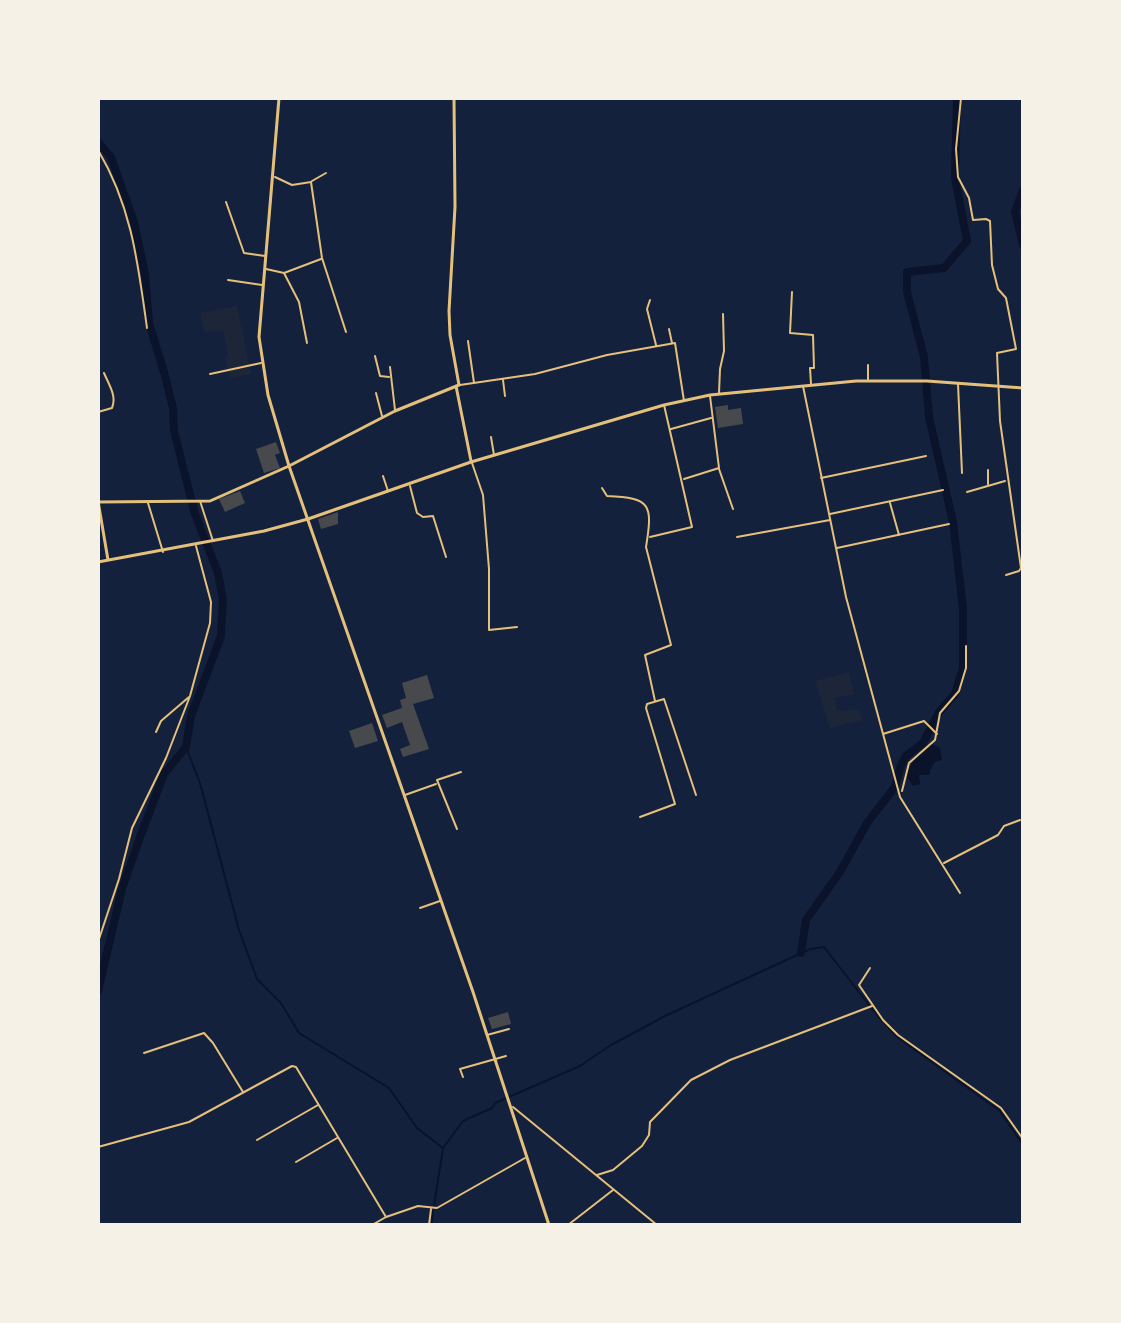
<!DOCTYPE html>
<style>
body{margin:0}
#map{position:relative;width:1121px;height:1323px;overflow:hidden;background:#14213d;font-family:"Golos Text",sans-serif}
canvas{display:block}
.frame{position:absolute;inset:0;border:100px solid #f6f1e7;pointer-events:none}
</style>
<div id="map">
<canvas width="1121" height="1323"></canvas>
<div class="frame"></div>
</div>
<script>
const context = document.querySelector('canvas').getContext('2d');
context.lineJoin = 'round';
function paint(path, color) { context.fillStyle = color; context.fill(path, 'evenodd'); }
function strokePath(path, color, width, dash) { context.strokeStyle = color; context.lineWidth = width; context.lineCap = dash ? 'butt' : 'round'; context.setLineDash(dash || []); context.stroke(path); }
const green = new Path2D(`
 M 237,306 L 251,374 L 230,378 L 225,357 L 228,356 L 223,330 L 205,332 L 200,313 Z
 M 849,672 L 854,694 L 834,698 L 837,711 L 859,709 L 862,720 L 830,728 L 815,681 Z`);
const water = new Path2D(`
 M 932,744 L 940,748 L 942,760 L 935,762 L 930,770 L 930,775 L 919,775 L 920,784 L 913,786 L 906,776 C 910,761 921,754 932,744 Z`);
const stream = new Path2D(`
 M 186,747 L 200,783 L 239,930 L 257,979 L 281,1003 L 299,1033 L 389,1088 L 417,1128 L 443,1148 L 434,1206
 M 872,1009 L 897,1037 L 1000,1111 L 1023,1145
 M 443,1148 L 463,1121 L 492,1108 L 495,1103 L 580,1066 L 611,1045 L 665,1016 L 810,949 L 824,947 L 869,1005
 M 432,1225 L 433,1211`);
const river = new Path2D(`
 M 98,142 L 111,157 L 134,222 L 145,274 L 149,323 L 164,372 L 173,408 L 174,431 L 195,514 L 218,573 L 223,600 L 221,636 L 191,716 L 186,747 L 164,774 L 139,840 L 122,889 L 98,991
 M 1023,190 L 1015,212 L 1023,245
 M 801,953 L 806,920 L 840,872 L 867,823 L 895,787 L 901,765 L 906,756 L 923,743 L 939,712 L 955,694 L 963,668 L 963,609 L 953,522 L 929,417 L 924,357 L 907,292 L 907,272 L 944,268 L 967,241 L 955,178 L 957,98`);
const building = new Path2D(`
 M 728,405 L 728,410 L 741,408 L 743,424 L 718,428 L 715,407 Z
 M 276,442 L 280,453 L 275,455 L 280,468 L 264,473 L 256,449 Z
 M 240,491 L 245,503 L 225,512 L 219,499 Z
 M 338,512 L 338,524 L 321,529 L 318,519 Z
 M 427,675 L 434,698 L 413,704 L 429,749 L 403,757 L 400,749 L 410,745 L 402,722 L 387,728 L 382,715 L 402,708 L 400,700 L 406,698 L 402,683 Z
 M 372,723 L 378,741 L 355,748 L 349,731 Z
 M 508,1012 L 511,1024 L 492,1029 L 488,1018 Z`);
const pedestrian = new Path2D(`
 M 383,476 L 388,491`);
const minor = new Path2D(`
 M 961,98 L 956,149 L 958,177 L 969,198 L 973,220 L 986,219 L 990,221 L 992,265 L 998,289 L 1006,298 L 1016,349 L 997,353 L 1000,421 L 1021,568 L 1019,571 L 1006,575
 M 98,150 C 132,207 138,264 147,328
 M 275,177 L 292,185 L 311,182 L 322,258 L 346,332
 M 312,181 L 326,173
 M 226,202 L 244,253 L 265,256
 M 266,269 L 284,273 L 321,259
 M 284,273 L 299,302 L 307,343
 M 228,280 L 262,285
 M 792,292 L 790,333 L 813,335 L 814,368 L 810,368 L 811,384
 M 650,300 L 647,309 L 656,345
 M 669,329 L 672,343
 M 468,341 L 474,383
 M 375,356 L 380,376 L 389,377
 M 390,367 L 395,410
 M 210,374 L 261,363
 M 503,380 L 505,396
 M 868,380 L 868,365
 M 958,384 L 962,473
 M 460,385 L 535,374 L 607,355 L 675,343 L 684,401
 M 803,386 L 846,597 L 896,782 L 900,797 L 960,893
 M 376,393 L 382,416
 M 719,393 L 720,369 L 724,351 L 723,314
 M 98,412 L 112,408 C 117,396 109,385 104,373
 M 671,429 L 711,418
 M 491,437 L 494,455
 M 472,463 L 483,495 L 489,569 L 489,630 L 517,627
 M 719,469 L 733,509
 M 988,470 L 988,484
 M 821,478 L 926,456
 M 684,479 L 719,468 L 710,396
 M 410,486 L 417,513 L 423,517 L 433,516 L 446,557
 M 602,488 L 607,496 C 651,498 653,504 646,547 L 671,645 L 645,655 L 655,701
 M 967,492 L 1005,481
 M 200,501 L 213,541
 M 148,503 L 163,552
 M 890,503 L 899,535
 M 830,514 L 943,490
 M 650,537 L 692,527 L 664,405
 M 737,537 L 830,520
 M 837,548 L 949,524
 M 156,732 L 161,721 L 189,697
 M 883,734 L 924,721 L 937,734
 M 902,791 L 909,763 L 935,740 L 940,713 L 959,691 L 966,668 L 966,646
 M 405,795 L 436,784
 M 640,817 L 675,804 L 646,708 L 647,704 L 664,699 L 696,795
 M 457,829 L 437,780 L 461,772
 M 944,863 L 998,835 L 1004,826 L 1020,820
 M 420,908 L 440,901
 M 98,942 L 119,879 L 132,828 L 166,758 L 190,696 L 210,623 L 211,602 L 196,546
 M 870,968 L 859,985 L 883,1020 L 898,1035 L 1001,1108 L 1023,1139
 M 487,1035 L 509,1029
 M 144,1053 L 204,1033 L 213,1043 L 243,1092
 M 463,1077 L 460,1069 L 506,1056
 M 513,1107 L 657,1225
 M 257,1140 L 318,1105
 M 98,1147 L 189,1122 L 292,1066 L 296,1067 L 386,1217
 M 296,1162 L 337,1138
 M 597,1175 L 613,1170 L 642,1146 L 649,1135 L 650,1122 L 691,1080 L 730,1060 L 872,1006
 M 372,1225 L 386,1217 L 418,1206 L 437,1208 L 525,1158
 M 429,1225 L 431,1209
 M 568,1225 L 613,1190`);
const tertiary = new Path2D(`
 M 456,386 L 471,461
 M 98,501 L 108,560
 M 98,502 L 210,501 L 289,466 L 395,411 L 459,385 L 450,335 L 449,311 L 455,207 L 454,98
 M 98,562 L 264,531 L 308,519 L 471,462 L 664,405 L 710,395 L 856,381 L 927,381 L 1023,388`);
const secondary = new Path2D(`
 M 279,98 L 259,337 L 268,395 L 289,466 L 473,992 L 549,1225`);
paint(green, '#1d2539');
paint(water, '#0b132b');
strokePath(stream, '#0b132b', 2);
strokePath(river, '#0b132b', 8);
paint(building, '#48494c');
strokePath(pedestrian, '#e5c07b', 2);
strokePath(minor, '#e5c07b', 2);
strokePath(tertiary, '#e5c07b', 3);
strokePath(secondary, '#e5c07b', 3);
</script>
